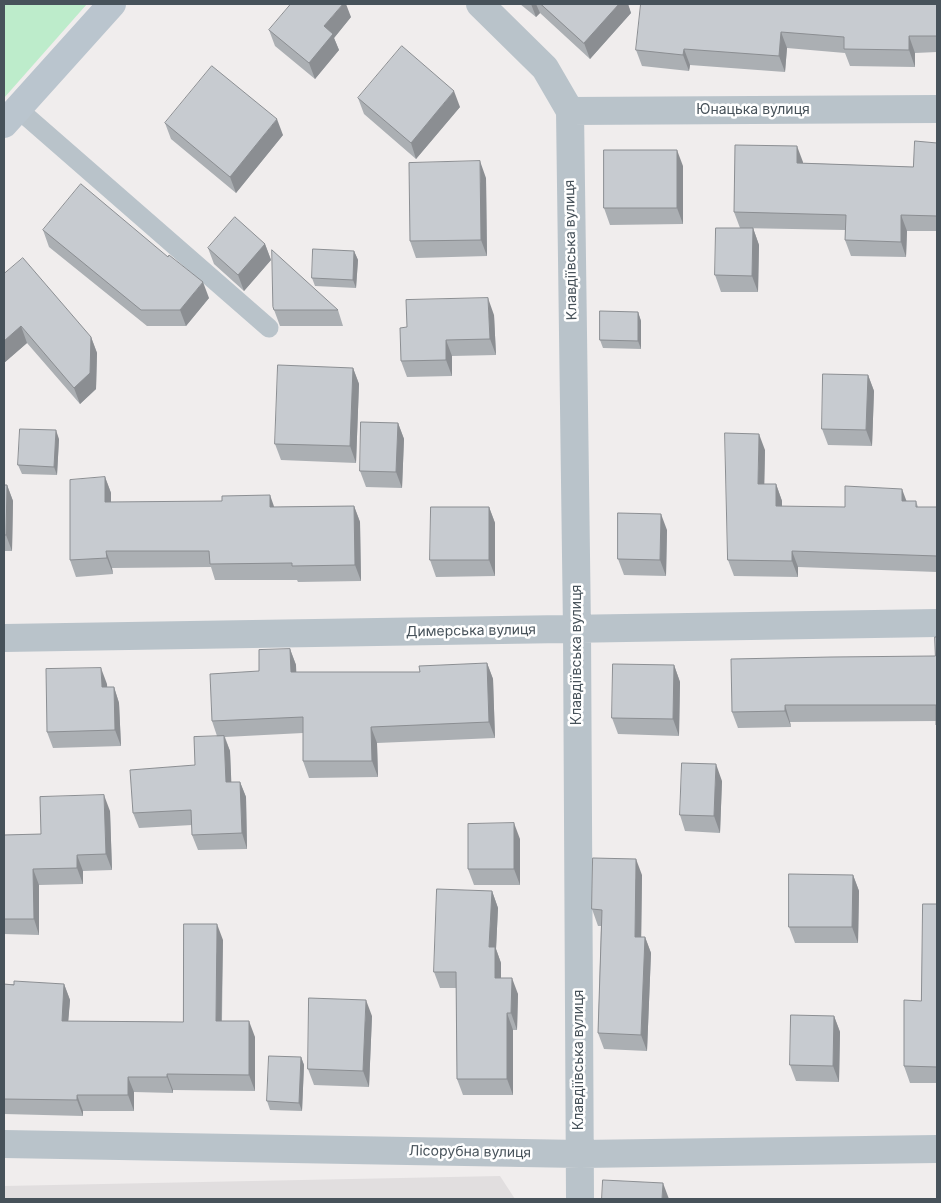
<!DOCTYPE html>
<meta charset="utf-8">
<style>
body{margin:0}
#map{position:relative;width:941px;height:1203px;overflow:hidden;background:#f0eded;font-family:Inter,sans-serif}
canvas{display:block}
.frame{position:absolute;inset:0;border:5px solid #47525a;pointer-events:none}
</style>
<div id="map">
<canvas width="941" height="1203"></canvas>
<div class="frame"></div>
</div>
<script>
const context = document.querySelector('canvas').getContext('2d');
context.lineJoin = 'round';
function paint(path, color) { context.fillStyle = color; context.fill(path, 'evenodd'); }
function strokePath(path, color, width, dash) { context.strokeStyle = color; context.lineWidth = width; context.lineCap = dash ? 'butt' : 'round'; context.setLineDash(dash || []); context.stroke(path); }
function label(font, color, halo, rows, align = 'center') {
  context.font = font + ' Inter,sans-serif'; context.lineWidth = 5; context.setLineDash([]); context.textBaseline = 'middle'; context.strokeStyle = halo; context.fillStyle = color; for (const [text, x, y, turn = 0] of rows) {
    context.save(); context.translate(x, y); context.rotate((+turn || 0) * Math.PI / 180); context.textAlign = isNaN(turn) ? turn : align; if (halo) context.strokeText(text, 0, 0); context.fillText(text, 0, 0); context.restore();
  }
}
const education = new Path2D(`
 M 500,1176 L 515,1199 L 4,1199 L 4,1186 Z`);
const green = new Path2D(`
 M 4,4 L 87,4 L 4,98 Z`);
const lane = new Path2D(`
 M 18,109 L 269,328`);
const street = new Path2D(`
 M 480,4 L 545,68 L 570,111 L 577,629 L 580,1199
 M 570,111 L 937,109
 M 4,638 L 937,623
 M 4,1144 L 580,1154 L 937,1149`);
const secondary = new Path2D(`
 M 4,124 L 112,4`);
const wall = new Path2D(`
 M 520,4 L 628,4 L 631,13 L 590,59 L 540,13 L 536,17 Z
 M 937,4 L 937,52 L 915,53 L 915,67 L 850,66 L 845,53 L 787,48 L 785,72 L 690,65 L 689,71 L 642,66 L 636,50 Z
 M 351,17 L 334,38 L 339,50 L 315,79 L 275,46 L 269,30 Z
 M 358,98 L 460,107 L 416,159 L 364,114 Z
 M 165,123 L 283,135 L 236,193 L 171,139 Z
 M 937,143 L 937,231 L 907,231 L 906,257 L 851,256 L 845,240 L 845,230 L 740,228 L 734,212 L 803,162 L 803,163 L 913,167 Z
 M 683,166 L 683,224 L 610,225 L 604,208 Z
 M 486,178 L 487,256 L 416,258 L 410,241 Z
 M 753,228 L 759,245 L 758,292 L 721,292 L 715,275 Z
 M 43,230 L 209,298 L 186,326 L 147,326 L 49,247 Z
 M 265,244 L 271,260 L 244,291 L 214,264 L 208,248 Z
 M 354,251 L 358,260 L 356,288 L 315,286 L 312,278 Z
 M 4,274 L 91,337 L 97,353 L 96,389 L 80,404 L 27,343 L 4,363 Z
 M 273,307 L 338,310 L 343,326 L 280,326 Z
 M 638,312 L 641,321 L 641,349 L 603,348 L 600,340 Z
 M 494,315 L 496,355 L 452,356 L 452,376 L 407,377 L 401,361 L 407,327 Z
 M 353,368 L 359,384 L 356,463 L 281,460 L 275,444 Z
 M 868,375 L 874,391 L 872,446 L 828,445 L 822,429 Z
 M 398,423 L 404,439 L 402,488 L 366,487 L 360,471 Z
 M 59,439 L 57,475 L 22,474 L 18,465 Z
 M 765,450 L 764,484 L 776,484 L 782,501 L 782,507 L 845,507 L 907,501 L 916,501 L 918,507 L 937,507 L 937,572 L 798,567 L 798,577 L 734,576 L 728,560 Z
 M 105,477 L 111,493 L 111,502 L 274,507 L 354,506 L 360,522 L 361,581 L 298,582 L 297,580 L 215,580 L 211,567 L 112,568 L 113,574 L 76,577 L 70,560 Z
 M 4,485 L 7,485 L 13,501 L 12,551 L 4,551 Z
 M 489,507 L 495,523 L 495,576 L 436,577 L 430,560 Z
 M 667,530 L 666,576 L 624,575 L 618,559 Z
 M 937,637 L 937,728 L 936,721 L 790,722 L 791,727 L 738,728 L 732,712 L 935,656 Z
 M 290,649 L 296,665 L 296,672 L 420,672 L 487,663 L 493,679 L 495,738 L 377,743 L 378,777 L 309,778 L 303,761 L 303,733 L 225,737 L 230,751 L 231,782 L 240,782 L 246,797 L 247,849 L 198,850 L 192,835 L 192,825 L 139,828 L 133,813 L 195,765 L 217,736 L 212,721 L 259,671 Z
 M 674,665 L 680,682 L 679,736 L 618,734 L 612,718 Z
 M 107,684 L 107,687 L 114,687 L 119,703 L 121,746 L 53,748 L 47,732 Z
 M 722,781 L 720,833 L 685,831 L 680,815 Z
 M 110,811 L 112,870 L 83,871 L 83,884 L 39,885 L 39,935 L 4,934 L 4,835 L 41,834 Z
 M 520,839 L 520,885 L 474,885 L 468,869 Z
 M 642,875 L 641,937 L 645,937 L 651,953 L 647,1051 L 604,1049 L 598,1033 L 601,926 L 598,926 L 592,909 Z
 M 853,875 L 859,891 L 858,943 L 795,943 L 789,927 Z
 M 492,891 L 498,908 L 496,949 L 501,963 L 501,978 L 518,994 L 517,1030 L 513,1030 L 513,1095 L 463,1095 L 457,1079 L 456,988 L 440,988 L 434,972 Z
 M 937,904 L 937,1083 L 910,1083 L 904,1066 L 921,1001 Z
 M 223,940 L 222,1021 L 255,1037 L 255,1091 L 173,1090 L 173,1093 L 134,1092 L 134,1111 L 83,1111 L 83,1116 L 4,1114 L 4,984 L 64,984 L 70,1000 L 68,1021 L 183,1022 Z
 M 372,1016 L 369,1087 L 314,1085 L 308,1069 Z
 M 834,1016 L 840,1032 L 839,1082 L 796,1081 L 790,1065 Z
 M 301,1057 L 304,1065 L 302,1111 L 270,1110 L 267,1101 Z`);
const shadedWall = new Path2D(`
 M 343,4 L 346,4 L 351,17 L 334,38 L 339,50 L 315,79 L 309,63 L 324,26 Z
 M 531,4 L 536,4 L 540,13 L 536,17 Z
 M 619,4 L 628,4 L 631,13 L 590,59 L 584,43 Z
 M 781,32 L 787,48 L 785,72 L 779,56 Z
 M 909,36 L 915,53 L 915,67 L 909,50 Z
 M 684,49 L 690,65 L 689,71 L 683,55 Z
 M 454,91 L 460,107 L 416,159 L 411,143 Z
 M 277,119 L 283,135 L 236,193 L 230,177 Z
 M 797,146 L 803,162 L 803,179 L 797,163 Z
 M 677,150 L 683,166 L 683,224 L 677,208 Z
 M 480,161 L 486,178 L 487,256 L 481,240 Z
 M 901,215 L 907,231 L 906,257 L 901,242 Z
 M 753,228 L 759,245 L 758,292 L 752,276 Z
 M 265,244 L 271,260 L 244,291 L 238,275 Z
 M 354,251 L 358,260 L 356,288 L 353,280 Z
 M 203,282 L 209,298 L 186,326 L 180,310 Z
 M 488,298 L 494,315 L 496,355 L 490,339 Z
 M 638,312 L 641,321 L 641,349 L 638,341 Z
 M 21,326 L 27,343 L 4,363 L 4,341 Z
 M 91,337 L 97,353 L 96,389 L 80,404 L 74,388 Z
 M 446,340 L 452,356 L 452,376 L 446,360 Z
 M 353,368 L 359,384 L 356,463 L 350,446 Z
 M 868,375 L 874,391 L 872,446 L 866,430 Z
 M 398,423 L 404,439 L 402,488 L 396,472 Z
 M 56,430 L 59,439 L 57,475 L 54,467 Z
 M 759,434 L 765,450 L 764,500 L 758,484 Z
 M 105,477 L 111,493 L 111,519 L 105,502 Z
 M 776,484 L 782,501 L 782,523 L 776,506 Z
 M 7,485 L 13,501 L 12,551 L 6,535 Z
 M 902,489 L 908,505 L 902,501 Z
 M 270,495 L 276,512 L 270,507 Z
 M 354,506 L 360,522 L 361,581 L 355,565 Z
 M 489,507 L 495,523 L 495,576 L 489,560 Z
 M 661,514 L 667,530 L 666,576 L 660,560 Z
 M 106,551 L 112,568 L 113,574 L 107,558 Z
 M 792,551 L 798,567 L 798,577 L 792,561 Z
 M 290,649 L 296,665 L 297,688 L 291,672 Z
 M 487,663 L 493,679 L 495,738 L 489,722 Z
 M 674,665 L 680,682 L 679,736 L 673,719 Z
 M 101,668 L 107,684 L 108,703 L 102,687 Z
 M 114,687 L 119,703 L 121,746 L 115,730 Z
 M 785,705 L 790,722 L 791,727 L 785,711 Z
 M 371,727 L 377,743 L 378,777 L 372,761 Z
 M 224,736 L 230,751 L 232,797 L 226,782 Z
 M 716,764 L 722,781 L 720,833 L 714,816 Z
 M 240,782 L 246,797 L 247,849 L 242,833 Z
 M 104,795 L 110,811 L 112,870 L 106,854 Z
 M 514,823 L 520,839 L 520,885 L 514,869 Z
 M 77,855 L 83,871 L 83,884 L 77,868 Z
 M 636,859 L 642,875 L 641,953 L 635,937 Z
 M 33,869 L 39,885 L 39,935 L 34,919 Z
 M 853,875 L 859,891 L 858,943 L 852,927 Z
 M 492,891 L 498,908 L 496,949 L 501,963 L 501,994 L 495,978 L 489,947 Z
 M 217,924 L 223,940 L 221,1037 L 216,1021 Z
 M 645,937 L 651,953 L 647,1051 L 641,1035 Z
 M 512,978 L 518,994 L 517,1030 L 511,1013 Z
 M 64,984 L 70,1000 L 67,1037 L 62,1021 Z
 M 366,1000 L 372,1016 L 369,1087 L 363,1071 Z
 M 507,1013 L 513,1030 L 513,1095 L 507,1079 Z
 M 834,1016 L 840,1032 L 839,1082 L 833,1066 Z
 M 249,1021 L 255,1037 L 255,1091 L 249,1075 Z
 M 301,1057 L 304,1065 L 302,1111 L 299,1103 Z
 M 167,1074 L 173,1090 L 173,1093 L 167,1077 Z
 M 128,1077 L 134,1092 L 134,1111 L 128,1095 Z
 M 77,1095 L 83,1111 L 83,1116 L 77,1100 Z
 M 663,1183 L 669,1199 L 662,1199 Z`);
const building = new Path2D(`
 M 291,4 L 343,4 L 324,26 L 333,34 L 309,63 L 269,30 Z
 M 541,4 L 619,4 L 584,43 Z
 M 641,4 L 937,4 L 937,36 L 909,36 L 909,50 L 844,49 L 844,37 L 781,32 L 779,56 L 684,49 L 683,55 L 636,50 Z
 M 402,46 L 454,91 L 411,143 L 358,98 Z
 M 212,66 L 277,119 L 230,177 L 165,123 Z
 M 915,141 L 937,143 L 937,216 L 901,215 L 901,242 L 845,240 L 846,215 L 734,212 L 735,145 L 797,146 L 797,163 L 913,167 Z
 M 604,150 L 677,150 L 677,208 L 604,208 Z
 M 480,161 L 481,240 L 410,241 L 409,163 Z
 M 81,184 L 168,257 L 169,255 L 203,282 L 180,310 L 141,310 L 43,230 Z
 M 235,217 L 265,244 L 238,275 L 208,248 Z
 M 716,228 L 753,228 L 752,276 L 715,275 Z
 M 313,249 L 354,251 L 353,280 L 312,278 Z
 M 272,250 L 338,310 L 274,310 L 273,307 Z
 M 23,258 L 91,337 L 90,373 L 74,388 L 21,326 L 4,341 L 4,274 Z
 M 488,298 L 490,339 L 446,340 L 446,360 L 401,361 L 400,328 L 407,327 L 406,300 Z
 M 600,311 L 638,312 L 638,341 L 600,340 Z
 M 278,365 L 353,368 L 350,446 L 275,444 Z
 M 823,374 L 868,375 L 866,430 L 822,429 Z
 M 361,422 L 398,423 L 396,472 L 360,471 Z
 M 20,429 L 56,430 L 54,467 L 18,465 Z
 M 725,433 L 759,434 L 758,484 L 776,484 L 776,506 L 845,507 L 845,486 L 902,489 L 902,501 L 916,501 L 916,507 L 937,507 L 937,556 L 792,551 L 792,561 L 728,560 Z
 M 105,477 L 105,502 L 222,501 L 222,496 L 270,495 L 270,507 L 354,506 L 355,565 L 292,566 L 292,563 L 210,564 L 209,551 L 106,551 L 107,558 L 70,560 L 70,480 Z
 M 4,485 L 7,485 L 6,535 L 4,535 Z
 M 431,507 L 489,507 L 489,560 L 430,560 Z
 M 618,513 L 661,514 L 660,560 L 618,559 Z
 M 935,637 L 937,637 L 937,725 L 936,725 L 936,705 L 785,705 L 785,711 L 732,712 L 731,659 L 831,657 L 935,656 Z
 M 290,649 L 291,672 L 420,672 L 419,666 L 487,663 L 489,722 L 371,727 L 372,761 L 303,761 L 303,717 L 212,721 L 210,674 L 259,671 L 259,650 Z
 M 613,664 L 674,665 L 673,719 L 612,718 Z
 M 101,668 L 102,687 L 114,687 L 115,730 L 47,732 L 46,669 Z
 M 224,736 L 226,782 L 240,782 L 242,833 L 192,835 L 191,810 L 133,813 L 130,770 L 195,765 L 194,737 Z
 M 682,763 L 716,764 L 714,816 L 680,815 Z
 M 104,795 L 106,854 L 77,855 L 77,868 L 33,869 L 34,919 L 4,919 L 4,835 L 41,834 L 40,797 Z
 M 514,823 L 514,869 L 468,869 L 468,824 Z
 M 593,858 L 636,859 L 635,937 L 645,937 L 641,1035 L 598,1033 L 602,910 L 592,909 Z
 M 789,874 L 853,875 L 852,927 L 789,927 Z
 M 437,889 L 492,891 L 489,947 L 495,947 L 495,978 L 512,978 L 511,1013 L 507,1013 L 507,1079 L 457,1079 L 456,972 L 434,972 Z
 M 923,904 L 937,904 L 937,1067 L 904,1066 L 904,1000 L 921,1001 Z
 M 184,924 L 217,924 L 216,1021 L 249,1021 L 249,1075 L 167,1074 L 167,1077 L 128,1077 L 128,1095 L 77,1095 L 77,1100 L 4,1099 L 4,984 L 14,985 L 14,981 L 64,984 L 62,1021 L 183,1022 Z
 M 309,998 L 366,1000 L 363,1071 L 308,1069 Z
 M 791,1015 L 834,1016 L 833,1066 L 790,1065 Z
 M 269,1056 L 301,1057 L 299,1103 L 267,1101 Z
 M 603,1180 L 663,1183 L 662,1199 L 602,1199 Z`);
const streetNames = [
 ["Юнацька вулиця",753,110],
 ["Клавдіївська вулиця",571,250,-91],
 ["Димерська вулиця",471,631,-1],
 ["Клавдіївська вулиця",577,655,-90],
 ["Клавдіївська вулиця",579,1060,-90],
 ["Лісорубна вулиця",470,1152,1]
];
paint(education, '#e1dedf');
paint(green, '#bdeccb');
strokePath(lane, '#b9c3ca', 19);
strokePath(street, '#b9c3ca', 28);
strokePath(secondary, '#bac5ce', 28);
paint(wall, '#abafb3');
paint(shadedWall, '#8b8e92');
paint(building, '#c7cbd0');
strokePath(building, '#8b8e92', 1);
label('14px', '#47525a', '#fff', streetNames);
</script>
